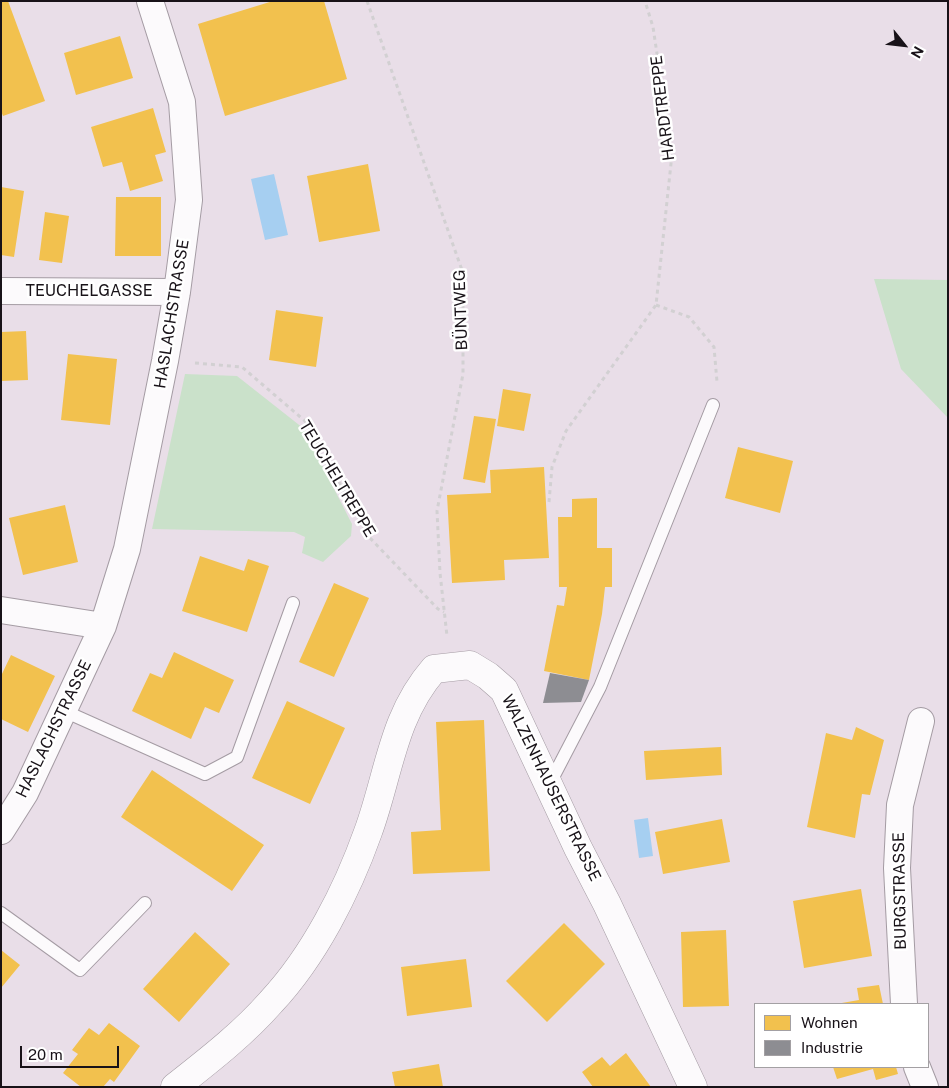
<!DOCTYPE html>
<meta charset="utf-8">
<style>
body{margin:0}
#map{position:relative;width:949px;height:1088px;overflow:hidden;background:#e9dee8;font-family:"Public Sans",sans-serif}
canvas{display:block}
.frame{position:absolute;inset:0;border:2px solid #181218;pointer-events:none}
.legend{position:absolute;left:754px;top:1003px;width:175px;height:65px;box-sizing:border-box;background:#fff;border:1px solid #a3a0a3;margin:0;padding:6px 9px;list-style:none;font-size:15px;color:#181218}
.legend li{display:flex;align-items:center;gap:10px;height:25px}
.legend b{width:25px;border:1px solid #a3a0a3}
.north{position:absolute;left:879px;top:20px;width:50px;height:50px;-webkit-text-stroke:4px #fff;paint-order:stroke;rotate:119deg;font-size:14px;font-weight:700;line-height:20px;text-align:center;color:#181218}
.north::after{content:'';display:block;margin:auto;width:18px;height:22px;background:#181218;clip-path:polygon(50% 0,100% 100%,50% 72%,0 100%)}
.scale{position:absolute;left:20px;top:1046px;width:99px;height:22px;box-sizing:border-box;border:2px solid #181218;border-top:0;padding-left:6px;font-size:15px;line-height:18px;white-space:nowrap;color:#181218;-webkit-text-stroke:4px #fff;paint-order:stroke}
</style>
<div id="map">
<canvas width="949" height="1088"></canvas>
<div class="frame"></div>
<ul class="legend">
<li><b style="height:14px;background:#f2c14e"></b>Wohnen</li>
<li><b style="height:14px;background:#8d8d92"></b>Industrie</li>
</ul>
<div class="north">N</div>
<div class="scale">20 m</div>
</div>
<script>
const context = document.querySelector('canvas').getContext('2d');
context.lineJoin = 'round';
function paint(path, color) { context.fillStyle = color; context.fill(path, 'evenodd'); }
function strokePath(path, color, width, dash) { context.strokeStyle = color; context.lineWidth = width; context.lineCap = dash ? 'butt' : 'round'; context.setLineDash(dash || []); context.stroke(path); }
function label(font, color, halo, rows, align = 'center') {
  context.font = font + ' "Public Sans",sans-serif'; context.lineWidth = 5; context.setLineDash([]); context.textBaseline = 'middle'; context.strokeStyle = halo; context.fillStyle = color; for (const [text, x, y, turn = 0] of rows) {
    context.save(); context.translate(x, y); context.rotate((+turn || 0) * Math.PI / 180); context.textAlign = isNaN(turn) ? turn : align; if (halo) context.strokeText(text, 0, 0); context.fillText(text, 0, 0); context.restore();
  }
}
const green = new Path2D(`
 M 874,279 L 948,280 L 948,418 L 901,369 Z
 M 185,374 L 237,376 L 303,428 L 352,524 L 351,536 L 323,562 L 302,553 L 305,537 L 294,532 L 152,529 Z`);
const water = new Path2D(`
 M 274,174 L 288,235 L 265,240 L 251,179 Z
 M 648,818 L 653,856 L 639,858 L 634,820 Z`);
const homes = new Path2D(`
 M 1,1 L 8,1 L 45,101 L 3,116 L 1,111 Z
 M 273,1 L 324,1 L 347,79 L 225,116 L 198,24 Z
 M 120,36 L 133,78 L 76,95 L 64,53 Z
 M 153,108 L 166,152 L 155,155 L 163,181 L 130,191 L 122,162 L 103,167 L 91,127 Z
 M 368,164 L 380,231 L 319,242 L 307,176 Z
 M 1,187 L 24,191 L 14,257 L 1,255 Z
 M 116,197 L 161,197 L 161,256 L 115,256 Z
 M 45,212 L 69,216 L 62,263 L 39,260 Z
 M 276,310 L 323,317 L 316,367 L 269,360 Z
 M 26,331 L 28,380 L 1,381 L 1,332 Z
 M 68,354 L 117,359 L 110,425 L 61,420 Z
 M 503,389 L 531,394 L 524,431 L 497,426 Z
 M 474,416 L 496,419 L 485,483 L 463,479 Z
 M 738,447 L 793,461 L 780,513 L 725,498 Z
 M 544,467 L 549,558 L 504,560 L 505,580 L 452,583 L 447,495 L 491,493 L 490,470 Z
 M 597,498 L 597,548 L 612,548 L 612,587 L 605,587 L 602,614 L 589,680 L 544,671 L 557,605 L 564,606 L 567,587 L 559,587 L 558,517 L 572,517 L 572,499 Z
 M 65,505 L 78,562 L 23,575 L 9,518 Z
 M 200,556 L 244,571 L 248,559 L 269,566 L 247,632 L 182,611 Z
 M 334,583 L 369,598 L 334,677 L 299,662 Z
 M 174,652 L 234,680 L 219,713 L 205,707 L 191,739 L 132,711 L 150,673 L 162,678 Z
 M 11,655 L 55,676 L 28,732 L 1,719 L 1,676 Z
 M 287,701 L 345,728 L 310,804 L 252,778 Z
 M 484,720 L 490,871 L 413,874 L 411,832 L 441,830 L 436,722 Z
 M 856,727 L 884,740 L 870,795 L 862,794 L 855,838 L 807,827 L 826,733 L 852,740 Z
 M 721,747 L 722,775 L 646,780 L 644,751 Z
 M 152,770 L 264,845 L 232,891 L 121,817 Z
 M 722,819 L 730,862 L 663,874 L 655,832 Z
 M 861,889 L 872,956 L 804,968 L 793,901 Z
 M 564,923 L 605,964 L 547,1022 L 506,981 Z
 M 726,930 L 729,1006 L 683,1007 L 681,932 Z
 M 195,932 L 230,964 L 179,1022 L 143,989 Z
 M 1,950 L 20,965 L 1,988 Z
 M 466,959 L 472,1007 L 407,1016 L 401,967 Z
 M 879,985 L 883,1004 L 836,1004 L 859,1000 L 857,988 Z
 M 109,1023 L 140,1046 L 114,1082 L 110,1079 L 103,1087 L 81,1087 L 63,1073 L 78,1054 L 72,1050 L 89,1028 L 99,1035 Z
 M 626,1053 L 651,1087 L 593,1087 L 582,1072 L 602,1057 L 610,1066 Z
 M 439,1064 L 443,1087 L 395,1087 L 392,1072 Z
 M 833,1067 L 896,1067 L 898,1074 L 876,1080 L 873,1069 L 837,1079 Z`);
const industry = new Path2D(`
 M 550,673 L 589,680 L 581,702 L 543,703 Z`);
const path = new Path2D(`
 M 367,1 L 463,273 L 463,374 L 437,511 L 440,573 L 447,636
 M 656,305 L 689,317 L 714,347 L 717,382
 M 195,363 L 242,367 L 305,421 L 370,538 L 438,609 L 444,612
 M 549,502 L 552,467 L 566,431 L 656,305 L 672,154 L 653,27 L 645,1`);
const lane = new Path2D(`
 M 64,711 L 205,774 L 237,757 L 293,603
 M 549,785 L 600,687 L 713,405
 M 1,913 L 80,970 L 145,903`);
const street = new Path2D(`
 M 1,291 L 177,292
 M 1,610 L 103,626
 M 1,831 L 25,793 L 103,626 L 127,549 L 165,361 L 177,292 L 189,200 L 182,102 L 150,1
 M 904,1004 L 897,868 L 900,805 L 921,721
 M 917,1067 L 925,1087`);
const secondary = new Path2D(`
 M 175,1087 C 208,1061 243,1034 271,1002 C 314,956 347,891 368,832 C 389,775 392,717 434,669 L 470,665 L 488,676 L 504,690 L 578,848 L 607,904 L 693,1087`);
const streetNames = [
 ["HARDTREPPE",663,108,-97],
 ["TEUCHELGASSE",89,291],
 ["BÜNTWEG",461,310,-92],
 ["HASLACHSTRASSE",172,314,-81],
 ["TEUCHELTREPPE",337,479,59],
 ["HASLACHSTRASSE",54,729,-64],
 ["WALZENHAUSERSTRASSE",551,788,64],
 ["BURGSTRASSE",900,891,-91]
];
paint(green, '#cae1ca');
paint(water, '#a6cff1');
paint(homes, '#f2c14e');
paint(industry, '#8d8d92');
strokePath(lane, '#a49ba3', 14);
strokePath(street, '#a49ba3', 28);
strokePath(secondary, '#a49ba3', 29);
strokePath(path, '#d2d0d2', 3, [4, 4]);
strokePath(lane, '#fcfafc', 12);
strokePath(street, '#fcfafc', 26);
strokePath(secondary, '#fcfafc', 28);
label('16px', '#181218', '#fff', streetNames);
</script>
